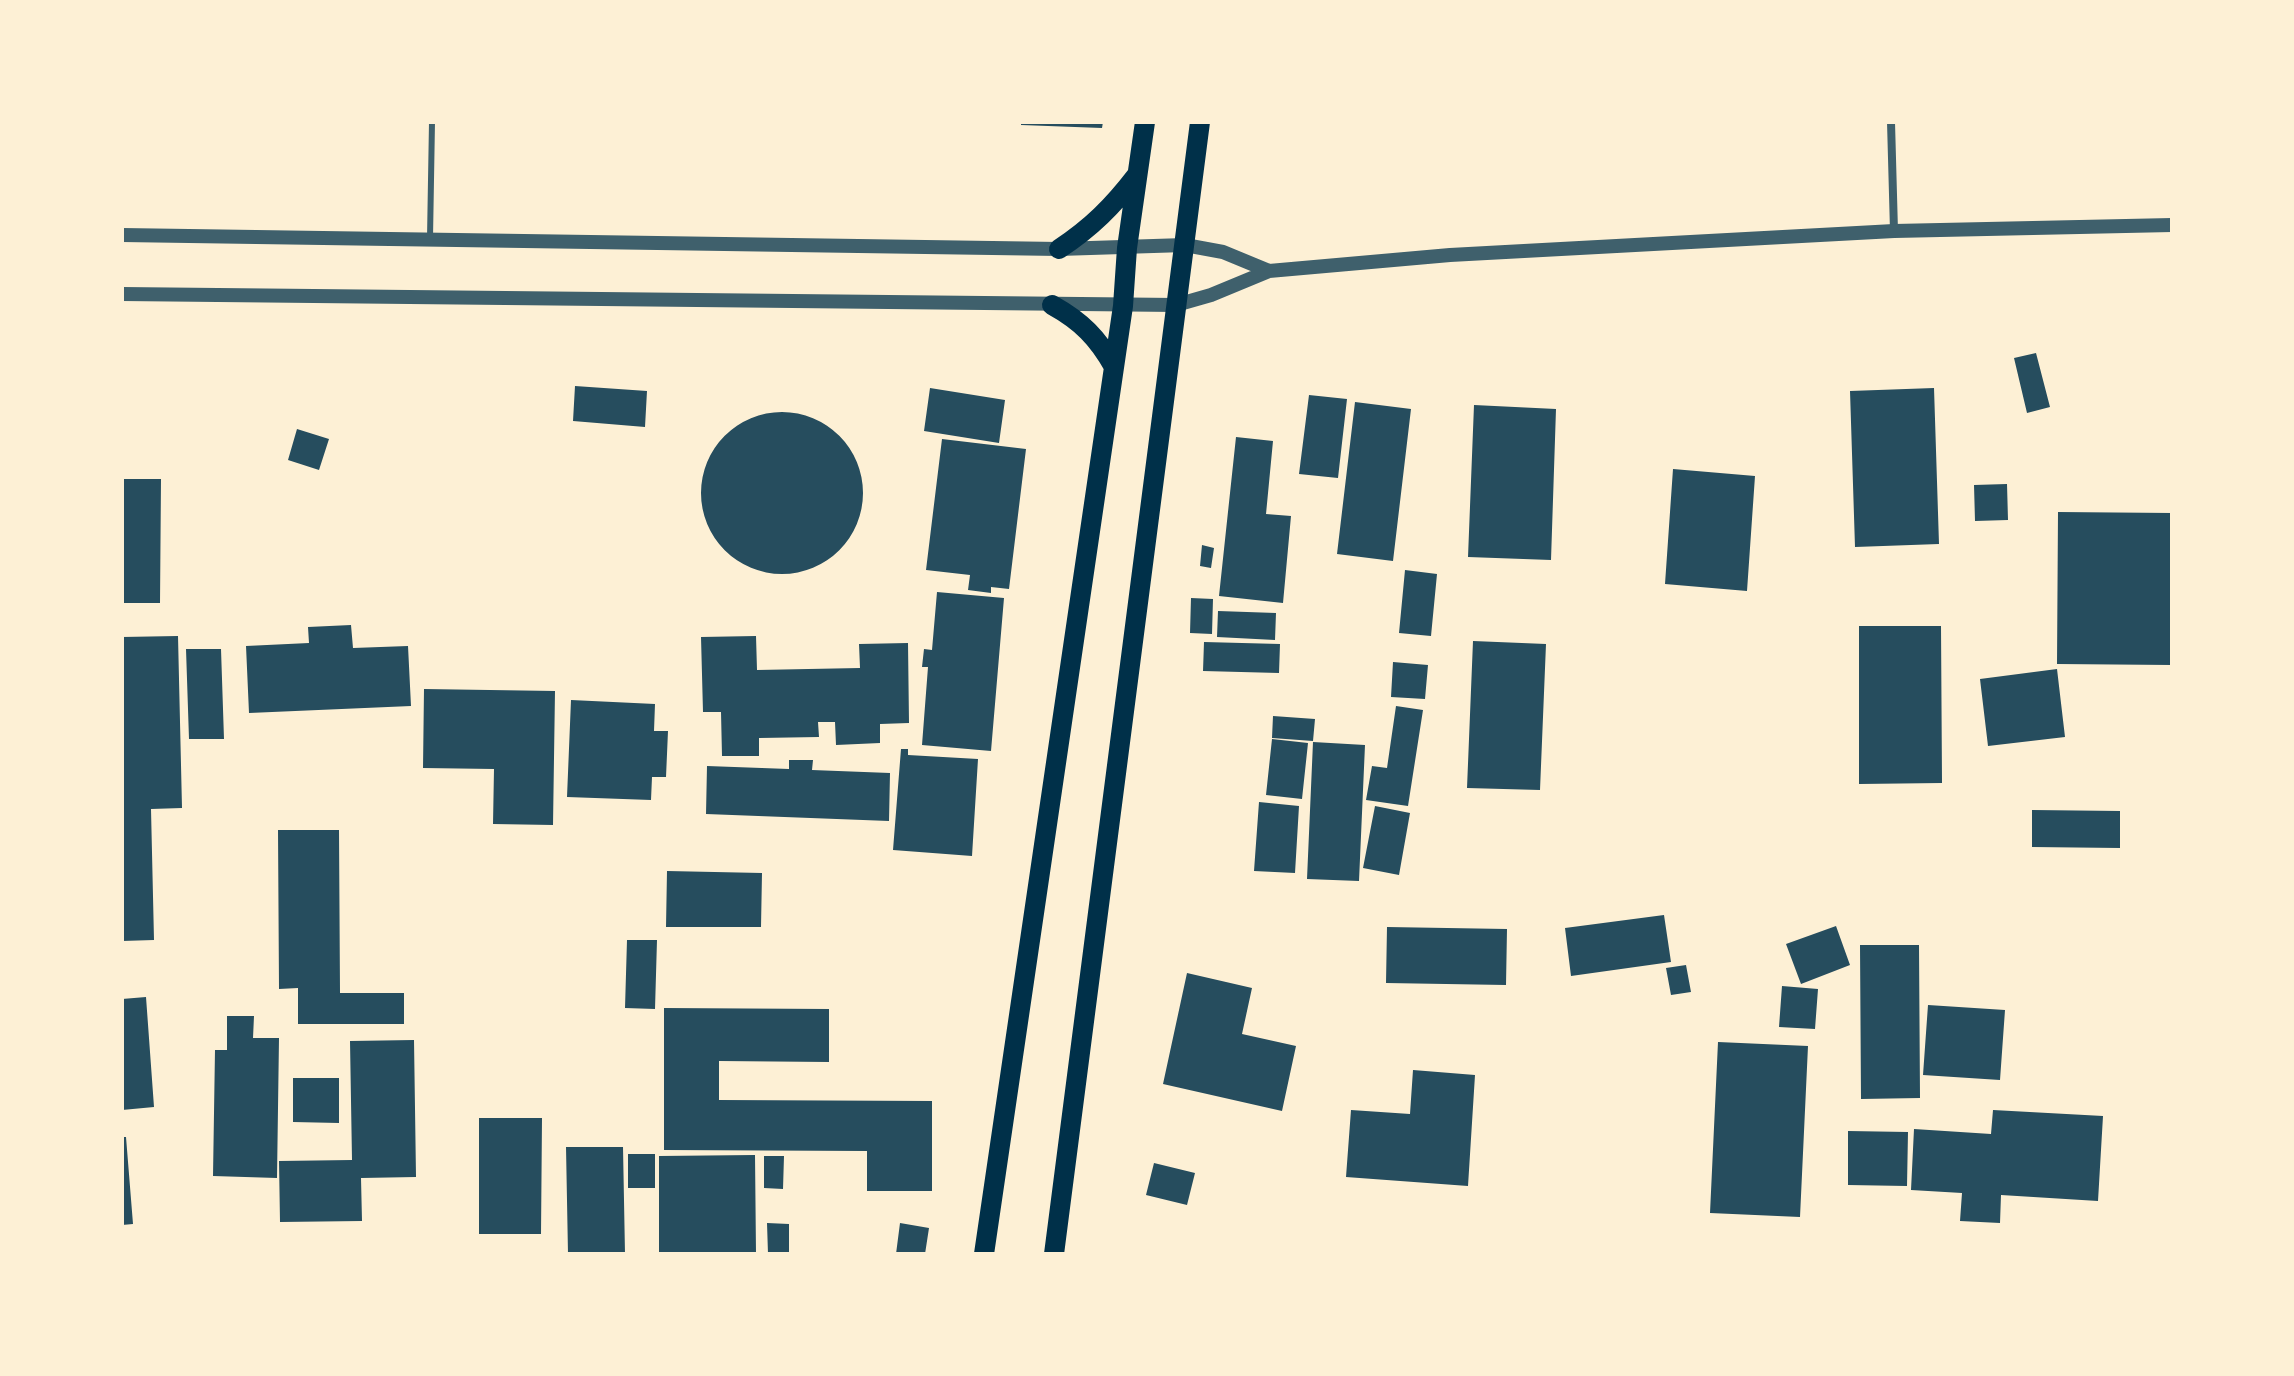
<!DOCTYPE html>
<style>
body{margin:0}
#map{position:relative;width:2294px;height:1376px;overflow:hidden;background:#fdf0d5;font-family:Barlow,sans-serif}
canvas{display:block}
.frame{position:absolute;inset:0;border:124px solid #fdf0d5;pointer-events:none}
</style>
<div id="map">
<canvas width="2294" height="1376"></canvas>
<div class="frame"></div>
</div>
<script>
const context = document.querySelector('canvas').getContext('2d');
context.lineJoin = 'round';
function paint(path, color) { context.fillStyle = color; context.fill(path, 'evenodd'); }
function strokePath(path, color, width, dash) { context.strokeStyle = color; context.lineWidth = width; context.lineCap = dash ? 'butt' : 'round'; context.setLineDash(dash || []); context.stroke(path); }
const building = new Path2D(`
 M 1021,122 L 1103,122 L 1102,128 L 1021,125 Z
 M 2036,353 L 2050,407 L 2027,413 L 2014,358 Z
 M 575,386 L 647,391 L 645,427 L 573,421 Z
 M 930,388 L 1005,400 L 999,443 L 924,431 Z
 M 1934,388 L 1939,544 L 1855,547 L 1850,391 Z
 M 1309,395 L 1347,399 L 1338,478 L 1299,474 Z
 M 1355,402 L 1411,409 L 1393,561 L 1337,554 Z
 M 1474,405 L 1556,409 L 1551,560 L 1468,557 Z
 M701 493a81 81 0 1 1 162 0a81 81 0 1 1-162 0Z
 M 297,429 L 329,439 L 319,470 L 288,460 Z
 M 1236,437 L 1273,441 L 1266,514 L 1291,516 L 1283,603 L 1219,596 Z
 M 942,439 L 1026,449 L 1009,589 L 991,587 L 991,593 L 968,590 L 970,575 L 926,570 Z
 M 1673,469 L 1755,476 L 1747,591 L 1665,584 Z
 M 122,479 L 161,479 L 160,603 L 122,603 Z
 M 2007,484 L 2008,520 L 1975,521 L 1974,485 Z
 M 2058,512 L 2172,513 L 2172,665 L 2057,664 Z
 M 1202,545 L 1214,548 L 1211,568 L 1200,566 Z
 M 1405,570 L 1437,574 L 1431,636 L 1399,633 Z
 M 937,592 L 1004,598 L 991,751 L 922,745 L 928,667 L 922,667 L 924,649 L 932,650 Z
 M 1191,598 L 1213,599 L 1212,634 L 1190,633 Z
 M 1218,611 L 1276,613 L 1275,640 L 1217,637 Z
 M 351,625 L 353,648 L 408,646 L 411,706 L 249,713 L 246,646 L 309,643 L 308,627 Z
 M 1859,626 L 1941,626 L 1942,783 L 1859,784 Z
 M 178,636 L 182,808 L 151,809 L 154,940 L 122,941 L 122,637 Z
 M 756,636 L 757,670 L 860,668 L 859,644 L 908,643 L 909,723 L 880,724 L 880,743 L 836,745 L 835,722 L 818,722 L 819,737 L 759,738 L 759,756 L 722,756 L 721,712 L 703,712 L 701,637 Z
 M 1473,641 L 1546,644 L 1540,790 L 1467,788 Z
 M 1204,642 L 1280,644 L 1279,673 L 1203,671 Z
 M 186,649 L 221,649 L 224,739 L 189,739 Z
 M 1393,662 L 1428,665 L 1425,699 L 1391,697 Z
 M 2057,669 L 2065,737 L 1988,746 L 1980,679 Z
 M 424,689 L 555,691 L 553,825 L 493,824 L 494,769 L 423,768 Z
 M 571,700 L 655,704 L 654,731 L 668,731 L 666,777 L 652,777 L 651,800 L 567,797 Z
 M 1396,706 L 1423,710 L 1408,806 L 1366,800 L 1372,766 L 1387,768 Z
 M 1273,716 L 1315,719 L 1313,741 L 1272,738 Z
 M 1272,739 L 1308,743 L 1302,799 L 1266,795 Z
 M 1313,742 L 1365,745 L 1359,881 L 1307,879 Z
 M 901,749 L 908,749 L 908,755 L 978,759 L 972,856 L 893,850 Z
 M 789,760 L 813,760 L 812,770 L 890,773 L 889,821 L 706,814 L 707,766 L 789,769 Z
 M 1259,802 L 1299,806 L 1295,873 L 1254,871 Z
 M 1375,806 L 1410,813 L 1399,875 L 1363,868 Z
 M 2032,810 L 2120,811 L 2120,848 L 2032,847 Z
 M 278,830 L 339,830 L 340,993 L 404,993 L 404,1024 L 298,1024 L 298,988 L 279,989 Z
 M 667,871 L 762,873 L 761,927 L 666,927 Z
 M 1664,915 L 1671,962 L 1571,976 L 1565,928 Z
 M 1836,926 L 1850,965 L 1801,984 L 1786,944 Z
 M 1387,927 L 1507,929 L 1506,985 L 1386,983 Z
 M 627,940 L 657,940 L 655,1009 L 625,1008 Z
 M 1860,945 L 1919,945 L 1920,1098 L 1861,1099 Z
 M 1686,965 L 1691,992 L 1671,995 L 1666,968 Z
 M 1187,973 L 1252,988 L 1242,1034 L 1296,1046 L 1282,1111 L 1163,1084 Z
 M 1782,986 L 1818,989 L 1815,1029 L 1779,1027 Z
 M 146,997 L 154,1107 L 122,1110 L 122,999 Z
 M 1928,1005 L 2005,1010 L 2000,1080 L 1923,1075 Z
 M 664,1008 L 829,1009 L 829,1062 L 719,1061 L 719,1100 L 932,1101 L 932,1191 L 867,1191 L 867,1151 L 664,1150 Z
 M 227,1016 L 254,1016 L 253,1038 L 279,1038 L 277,1178 L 213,1176 L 215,1050 L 227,1050 Z
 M 414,1040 L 416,1177 L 361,1178 L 362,1221 L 280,1222 L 279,1161 L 352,1160 L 350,1041 Z
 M 1718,1042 L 1808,1046 L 1800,1217 L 1710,1213 Z
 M 1413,1070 L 1475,1075 L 1468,1186 L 1346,1177 L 1351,1110 L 1410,1114 Z
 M 293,1078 L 339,1078 L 339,1123 L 293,1122 Z
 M 1993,1110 L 2103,1116 L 2098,1201 L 2001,1195 L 2000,1223 L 1960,1221 L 1962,1193 L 1911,1190 L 1914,1129 L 1991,1134 Z
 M 479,1118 L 542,1118 L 541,1234 L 479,1234 Z
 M 1848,1131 L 1908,1132 L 1907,1186 L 1848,1185 Z
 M 122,1137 L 126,1137 L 133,1224 L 122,1225 Z
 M 566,1147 L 623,1147 L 625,1254 L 568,1254 Z
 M 628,1154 L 655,1154 L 655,1188 L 628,1188 Z
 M 755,1155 L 756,1254 L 659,1254 L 659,1156 Z
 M 764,1156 L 784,1156 L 783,1189 L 764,1188 Z
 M 1154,1163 L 1195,1173 L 1187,1205 L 1146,1195 Z
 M 767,1223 L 789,1224 L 789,1254 L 768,1254 Z
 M 900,1223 L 929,1228 L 925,1254 L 896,1254 Z`);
const service = new Path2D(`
 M 430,238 L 432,122`);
const minor = new Path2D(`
 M 1891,122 L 1894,231`);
const tertiary = new Path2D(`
 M 122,235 L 1059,249 L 1185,245 L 1223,252 L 1269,271
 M 122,294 L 1176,305 L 1211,295 L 1269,271 L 1450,255 L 1894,231 L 2172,225`);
const primary = new Path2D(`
 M 1059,249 C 1091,228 1113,206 1136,176
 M 1052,305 C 1081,321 1098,338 1114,367
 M 984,1254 L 1123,306 L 1127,248 L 1145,122
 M 1054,1254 L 1200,122`);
paint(building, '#264d5e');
strokePath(service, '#3f606c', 6);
strokePath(minor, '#3f606c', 8);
strokePath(tertiary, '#3f606c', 14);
strokePath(primary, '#003049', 20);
</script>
